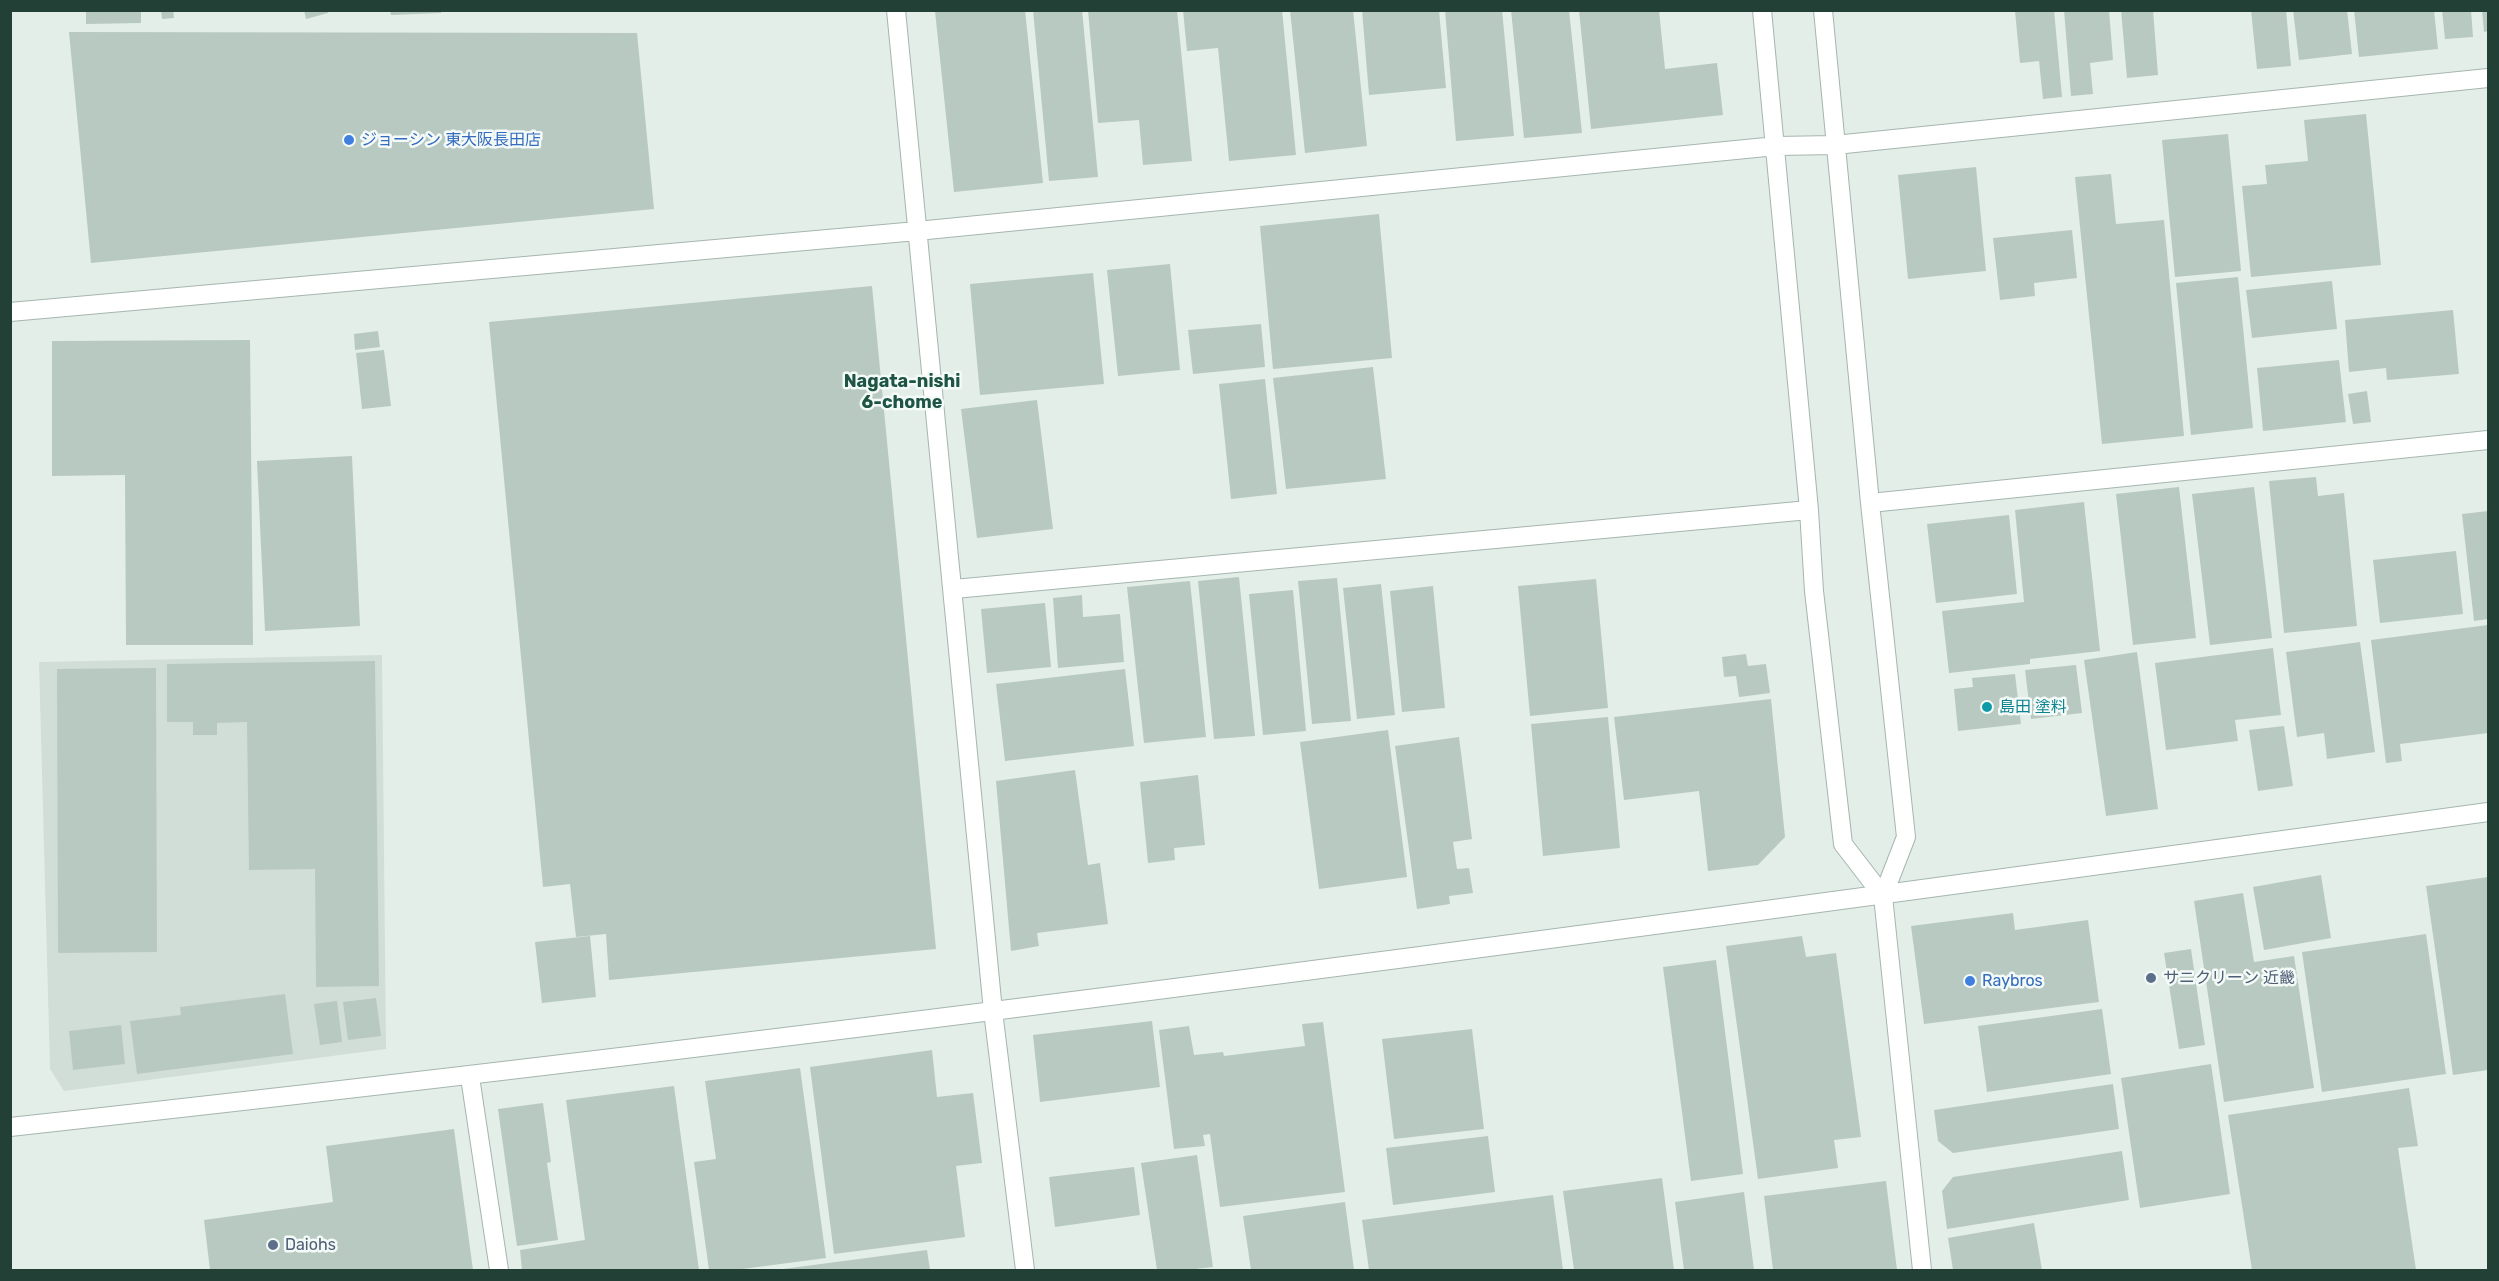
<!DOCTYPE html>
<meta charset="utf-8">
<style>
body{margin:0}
#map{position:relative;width:2499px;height:1281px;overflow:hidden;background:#e3eee8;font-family:Rubik,sans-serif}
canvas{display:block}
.frame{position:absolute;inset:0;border:12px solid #224036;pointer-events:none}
</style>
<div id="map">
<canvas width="2499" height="1281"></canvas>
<div class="frame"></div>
</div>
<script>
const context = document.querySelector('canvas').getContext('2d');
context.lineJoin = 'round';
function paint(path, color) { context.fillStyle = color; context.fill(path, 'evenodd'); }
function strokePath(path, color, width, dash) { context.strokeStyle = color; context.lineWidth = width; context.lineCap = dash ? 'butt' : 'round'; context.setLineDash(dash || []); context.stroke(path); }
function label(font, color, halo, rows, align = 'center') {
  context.font = font + ' Rubik,"Noto Sans JP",sans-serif'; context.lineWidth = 5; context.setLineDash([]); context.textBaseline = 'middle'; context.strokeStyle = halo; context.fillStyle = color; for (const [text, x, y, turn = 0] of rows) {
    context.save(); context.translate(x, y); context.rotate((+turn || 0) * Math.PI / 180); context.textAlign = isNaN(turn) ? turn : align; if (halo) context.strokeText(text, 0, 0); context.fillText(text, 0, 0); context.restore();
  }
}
const built = new Path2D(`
 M 382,655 L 386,1049 L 64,1091 L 50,1069 L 39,662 Z`);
const building = new Path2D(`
 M 86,10 L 141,10 L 141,23 L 86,24 Z
 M 161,10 L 173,10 L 174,18 L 162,19 Z
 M 304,10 L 328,10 L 328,13 L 306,19 Z
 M 390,10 L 441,10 L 441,13 L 391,15 Z
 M 1025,10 L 1043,183 L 954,192 L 935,11 Z
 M 1033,10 L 1082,10 L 1098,177 L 1049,181 Z
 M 1088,10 L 1177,10 L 1192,161 L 1143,165 L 1139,120 L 1098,123 Z
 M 1183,10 L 1282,10 L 1296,155 L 1229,161 L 1218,48 L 1187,51 Z
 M 1290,10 L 1353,10 L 1367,146 L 1305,153 Z
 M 1362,10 L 1439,10 L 1446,88 L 1369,95 Z
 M 1445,10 L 1502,10 L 1514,136 L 1456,141 Z
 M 1511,10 L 1569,10 L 1582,133 L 1524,138 Z
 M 1579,10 L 1659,10 L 1665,69 L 1717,63 L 1723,115 L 1591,129 Z
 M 2054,10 L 2062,97 L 2043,99 L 2039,61 L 2020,63 L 2015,11 Z
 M 2064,10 L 2109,10 L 2113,60 L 2090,63 L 2093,94 L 2071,96 Z
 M 2121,10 L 2153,10 L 2158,75 L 2127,78 Z
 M 2251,10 L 2286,10 L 2291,66 L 2257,69 Z
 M 2293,10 L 2347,10 L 2352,54 L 2299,60 Z
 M 2354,10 L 2434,10 L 2438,49 L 2359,57 Z
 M 2442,10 L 2471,10 L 2473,37 L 2445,39 Z
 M 2482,10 L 2488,10 L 2488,31 L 2484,32 Z
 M 69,32 L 637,33 L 654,209 L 91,263 Z
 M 2366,114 L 2381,265 L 2251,277 L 2242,186 L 2267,184 L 2265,165 L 2308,161 L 2304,120 Z
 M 2228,134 L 2241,271 L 2175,277 L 2162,140 Z
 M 1976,167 L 1986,271 L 1908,279 L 1898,175 Z
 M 2111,174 L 2116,224 L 2164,220 L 2184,436 L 2102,444 L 2075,177 Z
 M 1379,214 L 1392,358 L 1273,369 L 1260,226 Z
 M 2072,230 L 2077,278 L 2034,283 L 2035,296 L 2000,300 L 1993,238 Z
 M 1170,264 L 1180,370 L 1118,376 L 1107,270 Z
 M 1093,273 L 1104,384 L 980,395 L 970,284 Z
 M 2238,277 L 2253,428 L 2191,435 L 2176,283 Z
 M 2332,281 L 2337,329 L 2252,338 L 2246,290 Z
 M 872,286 L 936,949 L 609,980 L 606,934 L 576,937 L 570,884 L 543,887 L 489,322 Z
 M 2453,310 L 2459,374 L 2387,380 L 2386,368 L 2349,372 L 2345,320 Z
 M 1261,324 L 1265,367 L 1193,374 L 1188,330 Z
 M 378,331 L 380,347 L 355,350 L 354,334 Z
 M 250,340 L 253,645 L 126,645 L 125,475 L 52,476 L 52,341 Z
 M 384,350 L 391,406 L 362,409 L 356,353 Z
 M 2339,360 L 2346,422 L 2263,431 L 2257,368 Z
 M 1373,367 L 1386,479 L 1286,489 L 1273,378 Z
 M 1265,379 L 1277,494 L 1231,499 L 1219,384 Z
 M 2367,391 L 2371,422 L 2353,424 L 2348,394 Z
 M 1037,400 L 1053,529 L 977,538 L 961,409 Z
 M 352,456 L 360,626 L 265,631 L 257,461 Z
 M 2316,477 L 2318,496 L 2344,493 L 2357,626 L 2284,633 L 2269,481 Z
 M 2179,487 L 2196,638 L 2133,645 L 2116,494 Z
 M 2254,487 L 2272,638 L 2210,645 L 2192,494 Z
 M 2084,502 L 2100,651 L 2030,659 L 2030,664 L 1949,673 L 1942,611 L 2024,602 L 2015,510 Z
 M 2488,511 L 2488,619 L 2474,621 L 2462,514 Z
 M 2009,515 L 2017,594 L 1936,603 L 1927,524 Z
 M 2456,551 L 2463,614 L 2380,623 L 2373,560 Z
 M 1239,577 L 1255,736 L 1214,739 L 1198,581 Z
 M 1337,578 L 1351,721 L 1312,724 L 1298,581 Z
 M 1596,579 L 1608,708 L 1530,716 L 1518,586 Z
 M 1190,581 L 1206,737 L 1144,743 L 1127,587 Z
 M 1381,584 L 1395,715 L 1357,719 L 1343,588 Z
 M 1433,586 L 1445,708 L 1402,712 L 1390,591 Z
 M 1293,590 L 1306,731 L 1263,735 L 1249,594 Z
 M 1082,595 L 1083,617 L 1120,614 L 1124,662 L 1058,668 L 1053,598 Z
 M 1045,603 L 1051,667 L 987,673 L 981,609 Z
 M 2488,625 L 2488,733 L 2400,744 L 2402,761 L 2386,763 L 2371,640 Z
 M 2360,642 L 2375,752 L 2327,759 L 2324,733 L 2297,737 L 2286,652 Z
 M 2273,648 L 2281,715 L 2235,720 L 2238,741 L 2166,750 L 2155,663 Z
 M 2137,652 L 2158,809 L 2106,816 L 2084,660 Z
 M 1746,654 L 1748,666 L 1766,664 L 1770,693 L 1739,697 L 1736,676 L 1724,677 L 1722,657 Z
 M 375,661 L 379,986 L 316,987 L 315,869 L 249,870 L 247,722 L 217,723 L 217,735 L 193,735 L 193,722 L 167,722 L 167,664 Z
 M 2076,665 L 2082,713 L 2031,719 L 2025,670 Z
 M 156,668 L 157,952 L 58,953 L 57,669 Z
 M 1125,669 L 1134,746 L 1005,761 L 996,684 Z
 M 2015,674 L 2021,724 L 1958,731 L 1954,689 L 1973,687 L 1972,678 Z
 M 1771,699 L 1785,837 L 1758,865 L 1708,871 L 1699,791 L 1624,800 L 1614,717 Z
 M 1608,717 L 1620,848 L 1543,856 L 1531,724 Z
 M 2284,726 L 2293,786 L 2258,791 L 2249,730 Z
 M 1388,730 L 1407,877 L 1319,889 L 1300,742 Z
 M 1459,737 L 1472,839 L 1453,842 L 1457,869 L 1469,868 L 1473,893 L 1449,896 L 1450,904 L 1417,909 L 1395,746 Z
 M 1075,770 L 1088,865 L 1100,863 L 1108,924 L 1037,933 L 1039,946 L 1011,951 L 996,781 Z
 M 1198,775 L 1205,845 L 1174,848 L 1175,860 L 1148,863 L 1140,782 Z
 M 2321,875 L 2331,938 L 2264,950 L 2253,887 Z
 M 2488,877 L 2488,1070 L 2453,1075 L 2426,886 Z
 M 2243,893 L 2254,962 L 2294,956 L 2314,1088 L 2224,1102 L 2194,901 Z
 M 2013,913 L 2015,930 L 2088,920 L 2099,1002 L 1924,1024 L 1911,926 Z
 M 2426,934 L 2446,1074 L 2322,1092 L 2302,952 Z
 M 590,936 L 596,997 L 542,1003 L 535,942 Z
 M 1802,936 L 1806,957 L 1836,953 L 1861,1137 L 1834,1140 L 1838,1168 L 1758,1179 L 1726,946 Z
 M 2191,949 L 2205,1045 L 2179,1049 L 2164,953 Z
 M 1716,960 L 1743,1174 L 1691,1181 L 1663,967 Z
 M 285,994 L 293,1054 L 137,1074 L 130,1021 L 181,1015 L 180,1007 Z
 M 376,998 L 381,1036 L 348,1040 L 343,1002 Z
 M 337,1001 L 342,1042 L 320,1045 L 314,1004 Z
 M 2102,1009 L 2111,1074 L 1987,1092 L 1978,1026 Z
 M 1152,1021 L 1160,1087 L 1040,1102 L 1033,1035 Z
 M 1323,1022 L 1345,1192 L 1220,1207 L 1210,1134 L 1203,1135 L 1205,1146 L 1174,1149 L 1159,1030 L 1189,1026 L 1194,1055 L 1223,1052 L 1224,1056 L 1305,1046 L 1302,1024 Z
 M 121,1025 L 125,1064 L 73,1070 L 69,1031 Z
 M 1472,1029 L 1484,1129 L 1394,1139 L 1382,1039 Z
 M 932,1050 L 937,1097 L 973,1093 L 982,1163 L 956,1166 L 965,1237 L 834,1254 L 810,1067 Z
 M 2211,1064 L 2230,1194 L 2140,1208 L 2121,1078 Z
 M 800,1068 L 826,1258 L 735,1270 L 709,1270 L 694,1162 L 716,1159 L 705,1081 Z
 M 2113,1084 L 2119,1129 L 1953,1153 L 1938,1141 L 1934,1110 Z
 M 674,1086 L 699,1270 L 522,1270 L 520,1250 L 585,1240 L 566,1100 Z
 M 2409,1088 L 2418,1146 L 2398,1148 L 2416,1270 L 2252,1270 L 2228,1115 Z
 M 543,1103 L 551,1162 L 547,1163 L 558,1240 L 517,1246 L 498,1109 Z
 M 454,1129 L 473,1270 L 210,1270 L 204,1220 L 333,1202 L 326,1146 Z
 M 1488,1136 L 1495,1192 L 1393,1205 L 1386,1148 Z
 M 2122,1151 L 2129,1200 L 1947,1229 L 1942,1191 L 1953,1177 Z
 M 1197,1155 L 1213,1267 L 1186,1270 L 1157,1270 L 1141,1163 Z
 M 1134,1167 L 1140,1215 L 1055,1227 L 1049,1177 Z
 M 1662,1178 L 1674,1270 L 1574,1270 L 1563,1191 Z
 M 1886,1181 L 1897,1270 L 1773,1270 L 1764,1196 Z
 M 1744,1192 L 1754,1270 L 1684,1270 L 1675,1202 Z
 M 1553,1195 L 1563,1270 L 1369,1270 L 1362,1220 Z
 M 1345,1202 L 1354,1270 L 1251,1270 L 1243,1216 Z
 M 2034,1223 L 2042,1270 L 1953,1270 L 1948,1238 Z
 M 927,1250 L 930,1270 L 783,1270 L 783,1269 Z`);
const minor = new Path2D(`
 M 896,10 L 993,1011 L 1025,1270
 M 1762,10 L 1809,510 L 1814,591 L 1843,844 L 1883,896
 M 1823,10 L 1870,503 L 1906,837 L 1883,896 L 1922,1270
 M 10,312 L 917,231 L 1776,146 L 1835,145 L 2488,78
 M 1870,503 L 2488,440
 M 954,589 L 1809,510
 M 470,1077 L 499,1270
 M 10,1127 C 838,1037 1664,925 2488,812`);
const markers = [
 [349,140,6,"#3f7fe0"],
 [1987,707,6,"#0f9aa8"],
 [2151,978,6,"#5c6f8a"],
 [1970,981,6,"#3f7fe0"],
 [273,1245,6,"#5c6f8a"]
];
const shopNames = [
 ["ジョーシン 東大阪長田店",361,140],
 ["Raybros",1982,981]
];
const cultureNames = [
 ["島田 塗料",1999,707]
];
const serviceNames = [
 ["サニクリーン 近畿",2163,978],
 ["Daiohs",285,1245]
];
const neighbourhoodNames = [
 ["Nagata-nishi",902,382],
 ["6-chome",902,403]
];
paint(built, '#d1ded7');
paint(building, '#b8c9c1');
strokePath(minor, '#a5b6af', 20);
strokePath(minor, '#fff', 18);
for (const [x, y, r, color] of markers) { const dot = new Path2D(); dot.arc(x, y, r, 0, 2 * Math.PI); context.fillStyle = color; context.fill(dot); strokePath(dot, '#f4faf7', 2); }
label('16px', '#366cbe', '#f4faf7', shopNames, 'left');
label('16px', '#0d838f', '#f4faf7', cultureNames, 'left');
label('16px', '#4e5e75', '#f4faf7', serviceNames, 'left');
label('bold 18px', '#1d5443', '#f4faf7', neighbourhoodNames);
</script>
